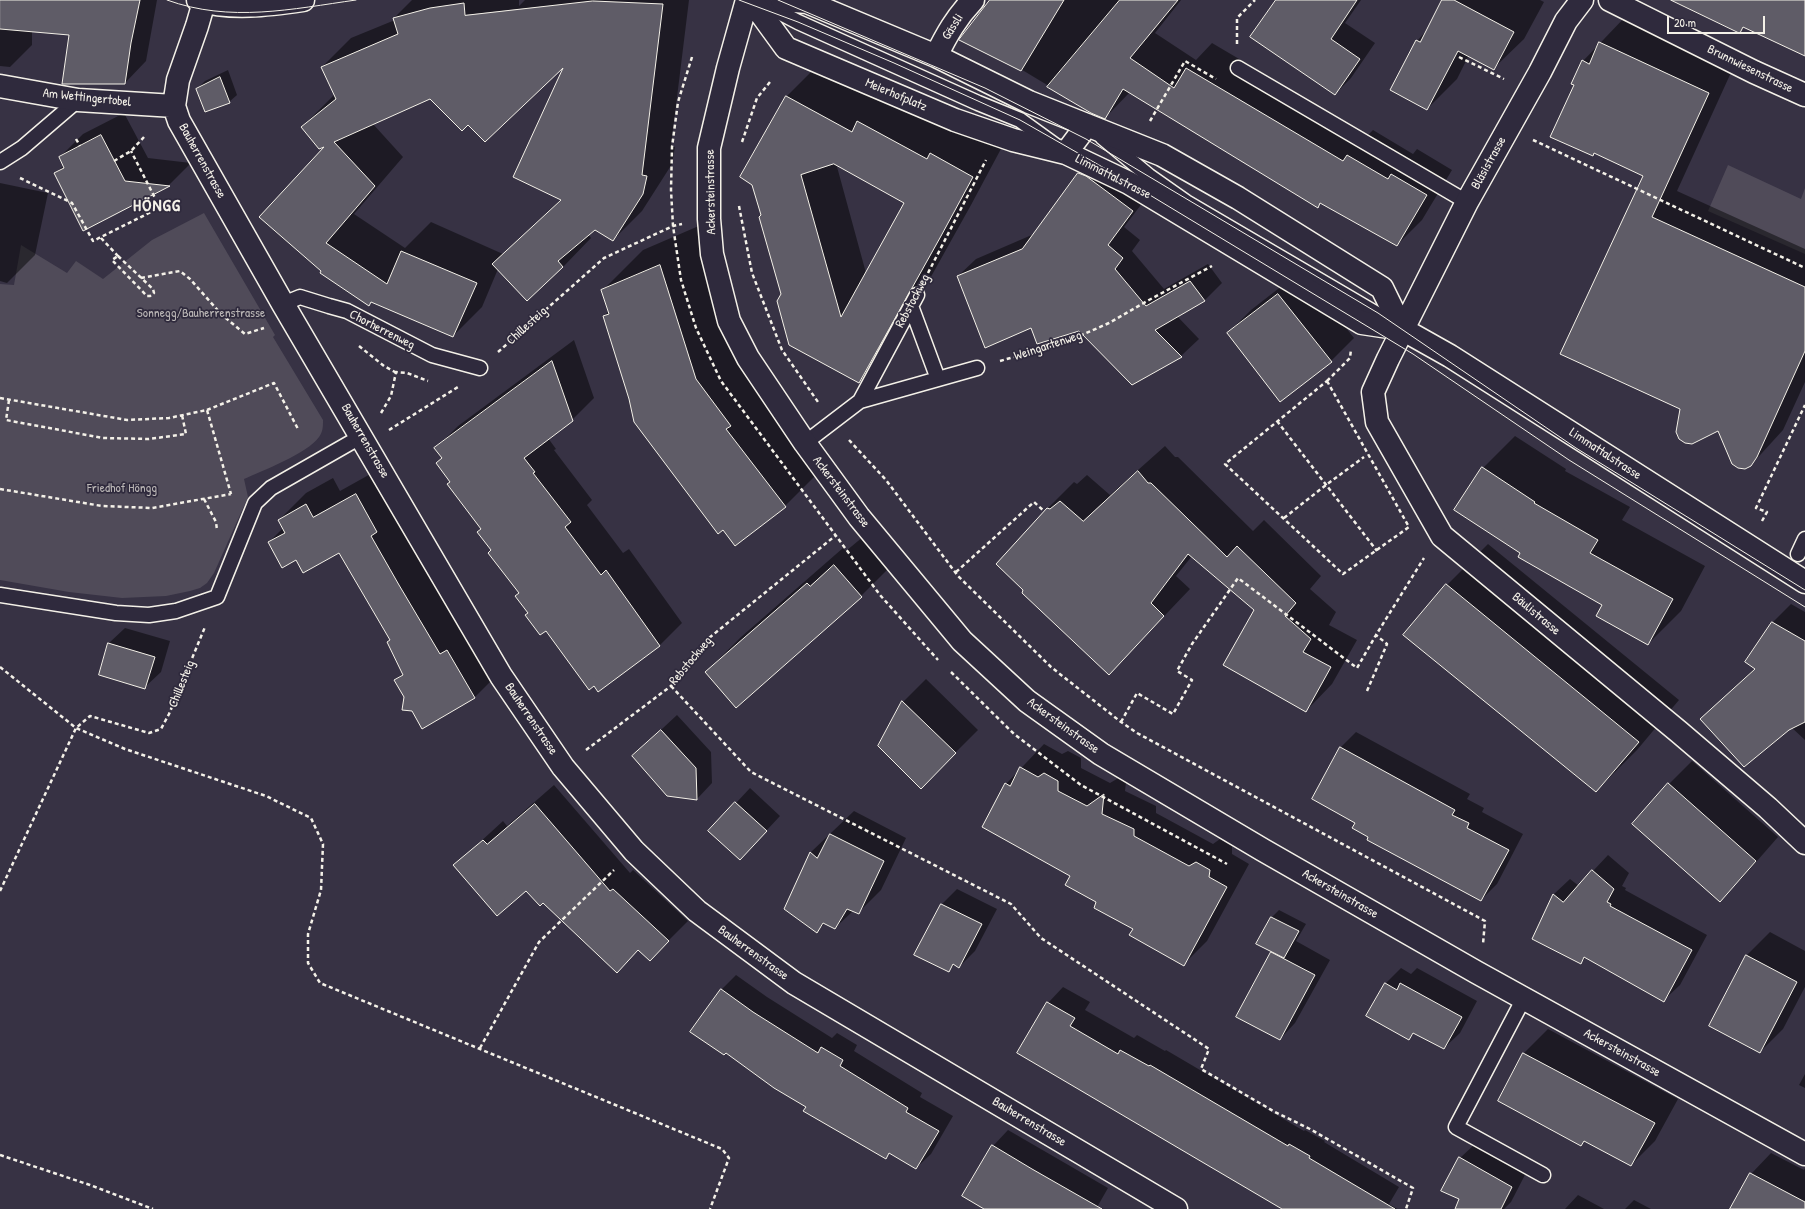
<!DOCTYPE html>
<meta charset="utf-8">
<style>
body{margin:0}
#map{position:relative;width:1805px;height:1209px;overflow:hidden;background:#373244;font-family:"Patrick Hand",sans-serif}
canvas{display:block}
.scale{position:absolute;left:1667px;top:16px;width:98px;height:18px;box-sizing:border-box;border:2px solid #f4f1e8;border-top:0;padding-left:5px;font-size:12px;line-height:14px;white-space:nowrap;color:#f4f1e8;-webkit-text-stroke:3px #2f2a3d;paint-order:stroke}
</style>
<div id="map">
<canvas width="1805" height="1209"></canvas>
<div class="scale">20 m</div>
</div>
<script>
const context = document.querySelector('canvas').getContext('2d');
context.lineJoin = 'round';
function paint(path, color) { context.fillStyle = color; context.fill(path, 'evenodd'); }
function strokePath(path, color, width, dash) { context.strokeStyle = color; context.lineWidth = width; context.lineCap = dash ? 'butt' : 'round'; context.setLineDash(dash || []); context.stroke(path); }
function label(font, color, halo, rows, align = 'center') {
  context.font = font + ' "Patrick Hand",sans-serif'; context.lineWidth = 3.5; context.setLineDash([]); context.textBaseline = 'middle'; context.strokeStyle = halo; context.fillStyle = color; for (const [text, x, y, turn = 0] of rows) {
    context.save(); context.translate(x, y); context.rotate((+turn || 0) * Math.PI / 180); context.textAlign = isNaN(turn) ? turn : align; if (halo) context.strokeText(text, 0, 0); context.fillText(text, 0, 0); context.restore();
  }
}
const green = new Path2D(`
 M 1728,165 L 1801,199 L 1805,188 L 1805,254 L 1708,211 Z
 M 204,213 L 275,335 L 273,337 L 323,420 C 323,426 323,432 319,437 C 308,453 262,471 244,479 L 248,497 L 214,573 L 207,583 L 200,588 L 190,591 L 166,596 L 122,598 L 69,592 L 0,580 L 0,284 L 14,285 L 21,245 L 67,273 L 76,261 L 103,279 L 152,240 Z`);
const shadow = new Path2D(`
 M 0,0 L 157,0 L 146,61 L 125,83 L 70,34 L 32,31 L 32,45 L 10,67 L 0,66 Z
 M 412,0 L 519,0 L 519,6 L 525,0 L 689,0 L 671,146 L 675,147 L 672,164 L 642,211 L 613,240 L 595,228 L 588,234 L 591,238 L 563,267 L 498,269 L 482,307 L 453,336 L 372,301 L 369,304 L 321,273 L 328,144 L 302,127 L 335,94 L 322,67 L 351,38 L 395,20 L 394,18 ZM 566,64 L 561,199 L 503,254 L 431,222 L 405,248 L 354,214 L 403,157 L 373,124 L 431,97 Z
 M 991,0 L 1181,0 L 1155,33 L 1196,60 L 1212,43 L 1368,135 L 1373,130 L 1413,154 L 1417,149 L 1452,170 L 1422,220 L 1397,245 L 1321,203 L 1318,206 L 1130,92 L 1105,118 L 1092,112 L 1009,62 Z
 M 1277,0 L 1361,0 L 1345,23 L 1375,43 L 1351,78 L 1335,94 Z
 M 1443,0 L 1540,0 L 1544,2 L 1524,39 L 1494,68 L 1469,55 L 1457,79 L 1427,109 L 1417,41 L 1427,30 Z
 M 1626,16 L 1734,66 L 1677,191 L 1805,249 L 1805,382 L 1783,430 L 1751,465 L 1719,430 L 1681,408 L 1644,176 L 1595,153 L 1592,155 L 1575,85 L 1583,61 Z
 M 816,67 L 879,101 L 888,92 L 1002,147 L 971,205 L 889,352 L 859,382 L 782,294 L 762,215 L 786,97 ZM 836,163 L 906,202 L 866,273 Z
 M 228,70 L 237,95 L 229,102 L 197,89 L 205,81 Z
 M 124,113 L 148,158 L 191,163 L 169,185 L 83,229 L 55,174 L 64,165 L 60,157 L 83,134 Z
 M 1097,156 L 1150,193 L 1124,227 L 1140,240 L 1132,251 L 1164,289 L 1208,264 L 1222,283 L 1205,300 L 1177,316 L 1199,339 L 1181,356 L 1132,384 L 1080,330 L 1031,326 L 958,276 L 976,259 L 1034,234 L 1079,173 Z
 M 0,183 L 48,193 L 35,255 L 7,283 L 0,281 Z
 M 701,225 L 737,338 L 826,465 L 785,506 L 630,399 L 604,316 L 609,311 L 602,291 L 643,250 Z
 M 1301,271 L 1354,338 L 1331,361 L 1228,333 L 1251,310 Z
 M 574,340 L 594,398 L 572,420 L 548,438 L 556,449 L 554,450 L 592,500 L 587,505 L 623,553 L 629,549 L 682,623 L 660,645 L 598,691 L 546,629 L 529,613 L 519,593 L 492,550 L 482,529 L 451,482 L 443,458 L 436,448 L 458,426 Z
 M 1515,436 L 1566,469 L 1565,471 L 1630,507 L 1622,520 L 1705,566 L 1681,611 L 1648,644 L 1604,604 L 1522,553 L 1483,468 Z
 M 1165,446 L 1175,457 L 1178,457 L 1253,531 L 1264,520 L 1321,576 L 1310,589 L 1336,612 L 1329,625 L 1357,640 L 1332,684 L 1306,711 L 1255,610 L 1192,556 L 1176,576 L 1190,589 L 1109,674 L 1048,508 L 1074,482 L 1077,484 L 1087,475 L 1110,495 Z
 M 383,467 L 501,671 L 474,698 L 405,697 L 395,681 L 403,673 L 391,640 L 339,552 L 296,559 L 269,542 L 283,528 L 279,520 L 306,493 L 333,478 L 340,491 Z
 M 870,531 L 896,561 L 861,596 L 706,672 L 741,637 L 843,548 L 846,551 Z
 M 1488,544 L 1679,700 L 1637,750 L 1596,791 L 1447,585 Z
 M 1791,604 L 1805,612 L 1805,740 L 1791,727 L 1701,719 L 1755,668 L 1747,662 L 1773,622 Z
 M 125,628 L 170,641 L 161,672 L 145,687 L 109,643 Z
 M 926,679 L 978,730 L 944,764 L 903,702 Z
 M 677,715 L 711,752 L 712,783 L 697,799 L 649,741 Z
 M 1356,732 L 1470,794 L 1467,799 L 1484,808 L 1482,812 L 1523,834 L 1497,884 L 1481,900 L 1370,837 L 1356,822 L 1340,748 Z
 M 1044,744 L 1062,754 L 1068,751 L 1081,758 L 1081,768 L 1110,783 L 1127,773 L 1125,791 L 1156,806 L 1156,813 L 1213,844 L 1220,839 L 1232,846 L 1232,854 L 1249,864 L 1207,941 L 1184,964 L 1098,902 L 1072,876 L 1006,784 Z
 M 1692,761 L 1778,837 L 1743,877 L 1720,900 L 1669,784 Z
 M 554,785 L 630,873 L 633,870 L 688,921 L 650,959 L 639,949 L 617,971 L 543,902 L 526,889 L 455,865 L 503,821 L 507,826 Z
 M 750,788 L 780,816 L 754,844 L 710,831 Z
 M 854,811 L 906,838 L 881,890 L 858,913 L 853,911 L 835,928 L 825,923 L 817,931 L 785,909 L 811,852 Z
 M 1608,855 L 1629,873 L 1622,886 L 1626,888 L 1625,890 L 1707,935 L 1680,985 L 1664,1000 L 1586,957 L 1581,963 L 1534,939 L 1554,894 L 1570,879 L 1579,886 Z
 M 957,889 L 997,909 L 975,951 L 959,967 L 955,964 L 948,971 L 942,904 Z
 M 1279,910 L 1306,924 L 1296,941 L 1330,960 L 1295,1023 L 1280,1039 L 1238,1016 L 1273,951 L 1258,944 L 1272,917 Z
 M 1770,932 L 1805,951 L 1805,987 L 1783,1029 L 1760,1052 L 1710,1026 L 1747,955 Z
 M 1401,968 L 1411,974 L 1417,968 L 1477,1001 L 1460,1033 L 1444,1048 L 1415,1032 L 1409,1038 L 1385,984 Z
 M 736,975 L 767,997 L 832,1038 L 837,1033 L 857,1045 L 854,1051 L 922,1093 L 920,1097 L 953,1116 L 931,1154 L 916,1168 L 890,1153 L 886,1157 L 807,1107 L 721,990 Z
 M 1063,987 L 1090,1002 L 1085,1010 L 1134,1038 L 1137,1035 L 1165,1051 L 1166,1050 L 1304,1131 L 1305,1130 L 1325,1141 L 1324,1142 L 1399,1187 L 1389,1204 L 1397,1209 L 1285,1209 L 1128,1116 L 1048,1003 Z
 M 1548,1029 L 1678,1099 L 1655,1141 L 1631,1165 L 1585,1140 L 1581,1145 L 1499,1101 L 1524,1053 Z
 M 1805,1074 L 1805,1088 L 1799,1085 Z
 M 1008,1130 L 1108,1188 L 1096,1209 L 986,1209 L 993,1146 Z
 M 1476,1143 L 1527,1171 L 1511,1202 L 1504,1209 L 1479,1209 L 1460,1158 Z
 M 1771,1153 L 1804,1170 L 1805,1168 L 1805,1209 L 1732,1209 L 1751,1174 Z
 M 1578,1195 L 1604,1209 L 1565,1209 Z
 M 1634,1200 L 1651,1209 L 1625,1209 Z`);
const building = new Path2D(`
 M 0,0 L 140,0 L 131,43 L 125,84 L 62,84 L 69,35 L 0,29 Z
 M 990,0 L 1064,0 L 1021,71 L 959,40 Z
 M 1120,0 L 1178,0 L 1130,58 L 1174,88 L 1186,68 L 1343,161 L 1347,155 L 1388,179 L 1391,174 L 1427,195 L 1397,246 L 1320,203 L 1318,208 L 1123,89 L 1105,119 L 1091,113 L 1047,87 Z
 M 1276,0 L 1357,0 L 1331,39 L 1360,59 L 1335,95 L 1250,37 Z
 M 1442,0 L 1454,0 L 1514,32 L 1494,70 L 1458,51 L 1427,110 L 1390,90 L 1416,40 L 1420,42 Z
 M 1671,0 L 1805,0 L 1805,56 L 1743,27 L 1740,33 Z
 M 593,1 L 663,4 L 642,175 L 647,176 L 643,194 L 613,241 L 595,230 L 558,261 L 563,267 L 527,301 L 492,264 L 561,200 L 513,177 L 563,68 L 485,142 L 468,125 L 462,131 L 430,99 L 334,142 L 375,186 L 326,243 L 387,284 L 401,251 L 477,283 L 453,337 L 371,302 L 369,306 L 320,273 L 321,271 L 259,217 L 324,147 L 319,149 L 301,127 L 336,99 L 321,67 L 398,34 L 393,18 L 430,8 L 464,3 L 465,15 Z
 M 1599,42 L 1709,93 L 1652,217 L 1805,287 L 1805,351 L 1757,457 L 1751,466 L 1745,469 L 1738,468 L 1732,464 L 1718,431 L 1692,444 L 1685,443 L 1679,439 L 1676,432 L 1680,409 L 1560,354 L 1643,176 L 1594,153 L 1593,156 L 1550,137 L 1574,85 L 1571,84 L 1582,60 L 1589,64 Z
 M 220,77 L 230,103 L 205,112 L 196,89 Z
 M 786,96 L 852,132 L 857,121 L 927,159 L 930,153 L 973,177 L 941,236 L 859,383 L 789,345 L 777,301 L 781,294 L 759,217 L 761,215 L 752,185 L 740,177 ZM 834,164 L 904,203 L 841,317 L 801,175 Z
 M 101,135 L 125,181 L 170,186 L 83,231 L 54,173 L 64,168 L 59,157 Z
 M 1078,173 L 1086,176 L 1133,211 L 1108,245 L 1123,258 L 1115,269 L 1146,306 L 1190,281 L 1205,301 L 1155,330 L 1182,357 L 1132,385 L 1079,331 L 1037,344 L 1031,328 L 985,348 L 957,276 L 1022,249 Z
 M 660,265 L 696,379 L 731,426 L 726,429 L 786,507 L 735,546 L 723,530 L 718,534 L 634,422 L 629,399 L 603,316 L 609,314 L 601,290 Z
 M 1278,294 L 1332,362 L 1280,402 L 1227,333 Z
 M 552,361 L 573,421 L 524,458 L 535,472 L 533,473 L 571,522 L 565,527 L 601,575 L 606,570 L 660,646 L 598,692 L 594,686 L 589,690 L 546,631 L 540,635 L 525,615 L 528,613 L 515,596 L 519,593 L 488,553 L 491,550 L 477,532 L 481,529 L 447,484 L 450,482 L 436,463 L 442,458 L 434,448 Z
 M 1482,467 L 1535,502 L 1534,503 L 1598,540 L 1590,553 L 1673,599 L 1648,645 L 1596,616 L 1602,605 L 1518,557 L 1520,553 L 1454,510 Z
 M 1138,471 L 1148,483 L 1151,483 L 1227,557 L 1237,546 L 1296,603 L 1285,616 L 1311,639 L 1303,652 L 1331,667 L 1306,712 L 1223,665 L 1254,610 L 1188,554 L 1151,603 L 1164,616 L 1109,675 L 1022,593 L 1023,590 L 996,564 L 1047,508 L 1050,509 L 1060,501 L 1083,521 Z
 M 356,494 L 377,532 L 371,536 L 399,585 L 440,654 L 447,650 L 475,698 L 422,729 L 412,711 L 402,710 L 404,697 L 394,680 L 403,675 L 387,642 L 390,640 L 339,553 L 303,573 L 296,560 L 282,568 L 268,542 L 285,533 L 278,520 L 306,504 L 313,517 Z
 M 834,565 L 862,597 L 736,708 L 705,672 L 807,583 L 810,586 Z
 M 1446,584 L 1639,742 L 1596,792 L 1403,635 Z
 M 1772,622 L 1805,641 L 1805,722 L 1789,730 L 1744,767 L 1700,719 L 1755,669 L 1745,662 Z
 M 108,643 L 155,657 L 145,689 L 99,675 Z
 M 902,701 L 956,753 L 921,789 L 878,746 Z
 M 661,730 L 696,768 L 697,800 L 667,796 L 632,756 Z
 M 1340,747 L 1455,810 L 1452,815 L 1469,823 L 1467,828 L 1509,850 L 1481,901 L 1367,840 L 1368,837 L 1352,828 L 1355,823 L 1312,799 Z
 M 1020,767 L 1038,777 L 1044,773 L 1058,781 L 1058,791 L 1087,806 L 1104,794 L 1102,814 L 1134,829 L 1134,836 L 1189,866 L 1196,862 L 1210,870 L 1209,877 L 1227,887 L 1184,966 L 1129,935 L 1133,929 L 1094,908 L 1096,902 L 1065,885 L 1070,876 L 982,827 L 1005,783 L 1010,786 Z
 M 1668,783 L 1756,861 L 1720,902 L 1632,824 Z
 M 735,802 L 767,831 L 740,860 L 708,831 Z
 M 535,804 L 610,891 L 613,889 L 669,941 L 650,961 L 638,950 L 617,973 L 543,903 L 540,906 L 526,891 L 497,916 L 453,865 L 483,840 L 487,844 Z
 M 830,834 L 884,861 L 859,914 L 847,909 L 835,929 L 823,923 L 817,933 L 784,909 L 810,852 L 817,858 Z
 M 1592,870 L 1614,889 L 1607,902 L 1611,904 L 1610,906 L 1692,950 L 1664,1002 L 1584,957 L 1581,964 L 1532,939 L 1553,894 L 1563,902 Z
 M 941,904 L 982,924 L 959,968 L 953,964 L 949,972 L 914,955 Z
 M 1271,917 L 1299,931 L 1284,958 L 1256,944 Z
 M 1271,952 L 1315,975 L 1280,1040 L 1236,1017 Z
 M 1746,955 L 1797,982 L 1760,1053 L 1709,1026 Z
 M 1385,983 L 1397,990 L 1400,983 L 1462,1017 L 1444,1049 L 1413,1033 L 1409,1040 L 1366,1016 Z
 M 721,989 L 753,1012 L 818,1053 L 821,1047 L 843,1060 L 840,1066 L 908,1108 L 906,1112 L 939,1131 L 916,1169 L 889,1153 L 886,1159 L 803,1111 L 806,1107 L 774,1088 L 726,1053 L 724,1055 L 690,1032 Z
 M 1047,1002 L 1075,1018 L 1070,1026 L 1118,1054 L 1120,1050 L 1149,1066 L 1150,1065 L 1288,1146 L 1289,1144 L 1310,1156 L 1309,1158 L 1395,1209 L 1282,1209 L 1017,1053 Z
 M 1523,1053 L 1655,1123 L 1631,1166 L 1584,1141 L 1581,1146 L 1498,1101 Z
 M 992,1145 L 1032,1169 L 1102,1209 L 984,1209 L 962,1196 Z
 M 1459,1157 L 1512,1187 L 1501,1209 L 1455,1209 L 1459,1199 L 1441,1191 Z
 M 1750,1173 L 1805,1202 L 1805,1209 L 1730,1209 Z`);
const path = new Path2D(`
 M 1237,44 L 1237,18 L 1255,0
 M 692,57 L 678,102 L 672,147 L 671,190 L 673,226 L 681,280 L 696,328 L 721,381 L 880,595 L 938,660
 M 1459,57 L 1504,79
 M 1150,121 L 1185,61 L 1216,79
 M 76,139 L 80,146
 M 1533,140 L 1805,268
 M 742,142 L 757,98 L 770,82
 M 114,161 L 131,151 L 144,137
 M 20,178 L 72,203 L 93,241 L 151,212 L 155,198 L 131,151
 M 739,206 L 752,273 L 782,350 L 818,402
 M 101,238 L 118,256
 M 118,256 L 153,289 L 154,293 L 150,296 L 147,296 L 112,260 Z
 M 928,273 L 986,160
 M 141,278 L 180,271 L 190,279 L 221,314 L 245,334 L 264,328
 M 359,346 L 384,366 L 395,372
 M 498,352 L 604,258 L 673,226 L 682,224
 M 1000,361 L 1066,342 L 1109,323 L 1149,300 L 1212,266
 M 1327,381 L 1409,527 L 1343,574 L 1225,464 Z
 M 1327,381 L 1350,358 L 1351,349
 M 0,398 L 127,420 L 169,418 L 207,410 L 231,494
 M 9,400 L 6,420 L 103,438 L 149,439 L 186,434 L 182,415
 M 207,410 L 274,383 L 298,429
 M 381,413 L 391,396 L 396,372 L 407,373 L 428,381
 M 1277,421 L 1377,551
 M 389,430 L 458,387
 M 849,440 L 886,480 L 958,576 L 1051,667 L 1121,722 L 1137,733 L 1485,921 L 1483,944
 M 0,489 L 102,506 L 152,508 L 231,494
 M 204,499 L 216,522 L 217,530
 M 1284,518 L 1326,485 L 1364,457
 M 1762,521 L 1767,512 L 1756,508 L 1805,405
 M 956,572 L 1034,502 L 1044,511
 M 0,667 L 76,728 L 125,749 L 266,796 L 311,818 L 323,844 L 321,890 L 308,934 L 308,963 L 320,983 L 722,1149 L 729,1158 L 710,1209
 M 951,672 L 1014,734 L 1081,785 L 1227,864
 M 671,686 L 751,772 L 1011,904 L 1041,938 L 1209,1049 L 1201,1069 L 1275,1112 L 1310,1129 L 1413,1188 L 1406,1209
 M 1367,691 L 1387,644 L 1376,635
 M 1121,722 L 1137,693 L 1173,714 L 1192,680 L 1177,671 L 1192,644 L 1238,578 L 1357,668 L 1376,635 L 1424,558
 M 586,750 L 671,686 L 709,638 L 835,536
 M 0,891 L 76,728 L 90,716 L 149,733 L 161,729 L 169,714 L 205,627
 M 480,1048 L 539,942 L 614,870
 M 0,1155 L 90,1185 L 153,1209`);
const lane = new Path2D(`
 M 756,0 L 798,22 L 978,103 L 1020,120 L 1056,146
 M 1238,68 L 1467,202
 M 1102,137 L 1149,176 L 1186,202 L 1394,324
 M 0,162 L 22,148 L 78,100
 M 283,304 L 300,297 L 329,306 L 347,311 L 432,355 L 480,368
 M 911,306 L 938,379
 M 860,401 L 977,368
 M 805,443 L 860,401 L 917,295
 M 1798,554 L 1805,539
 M 0,595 L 116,613 L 149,615 L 176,611 L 217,597 L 255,503 L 271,488 L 362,436
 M 1524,998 L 1456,1127 L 1543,1175`);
const street = new Path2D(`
 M 747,0 L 728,68 L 709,148 L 709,219 L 712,254 L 729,321 L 748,358 L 805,443 L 859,517 L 962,641 L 1027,701 L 1101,754 L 1263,850 L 1476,972 L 1805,1154
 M 751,0 L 786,48 L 955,120 L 1013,140 L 1066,153 L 1129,183 L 1362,323 L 1402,329 L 1450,356 L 1805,582
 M 782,0 L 807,2 L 936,56 L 1029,102 L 1162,155 L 1238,198 L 1382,288 L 1402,329
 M 1582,0 L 1566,21 L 1540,72 L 1467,202 L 1388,359 L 1373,392 L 1377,422 L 1442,536 L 1679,732 L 1768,808 L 1805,843
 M 1610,0 L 1754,72 L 1805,95
 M 204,2 L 197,26 L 178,80 L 174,106 L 179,121 L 283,304 L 501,676 L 563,767 L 634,851 L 697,911 L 794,983 L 1176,1209
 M 936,56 C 947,34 956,18 973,0
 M 0,86 L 78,100 L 174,106
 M 1066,153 L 1087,125`);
const secondary = new Path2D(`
 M 198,0 C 231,10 269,5 303,0`);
const tram = new Path2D(`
 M 167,0 C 230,23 292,9 356,0
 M 739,0 L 798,22 L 894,63 L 1020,120 L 1120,177 L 1413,354 L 1569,460 L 1805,607
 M 778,0 L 985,88 L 1086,139 L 1378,313 L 1576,448 L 1805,590`);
const streetNames = [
 ["Gässli",953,27,-58],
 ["Brunnwiesenstrasse",1750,69,26],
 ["Meierhofplatz",896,95,23],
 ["Am Wettingertobel",87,98,6],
 ["Bauherrenstrasse",202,161,61],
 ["Bläsistrasse",1489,163,-61],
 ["Limmattalstrasse",1113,177,27],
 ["Ackersteinstrasse",711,192,-91],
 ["Rebstockweg",913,301,-62],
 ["Chillesteig",527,326,-42],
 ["Chorherrenweg",382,330,27],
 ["Weingartenweg",1048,346,-18],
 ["Bauherrenstrasse",365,441,60],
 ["Limmattalstrasse",1605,454,33],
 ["Ackersteinstrasse",841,492,53],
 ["Bäulistrasse",1536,614,40],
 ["Rebstockweg",691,661,-50],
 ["Chillesteig",182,684,-68],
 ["Bauherrenstrasse",531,719,56],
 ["Ackersteinstrasse",1063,726,36],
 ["Ackersteinstrasse",1340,894,30],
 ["Bauherrenstrasse",753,953,36],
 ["Ackersteinstrasse",1622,1053,29],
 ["Bauherrenstrasse",1029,1122,31]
];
const parkNames = [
 ["Sonnegg/Bauherrenstrasse",201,314],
 ["Friedhof Höngg",122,489]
];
const districtNames = [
 ["HÖNGG",157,206]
];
paint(green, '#504b59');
paint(shadow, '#0007');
paint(building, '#5f5c67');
strokePath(building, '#f4f1e8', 1);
strokePath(lane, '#f4f1e8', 17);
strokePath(street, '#f4f1e8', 25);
strokePath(secondary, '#f4f1e8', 25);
strokePath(path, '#f4f1e8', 2.5, [4, 3]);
strokePath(lane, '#2f2a3d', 14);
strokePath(street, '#2f2a3d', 22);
strokePath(secondary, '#2f2a3d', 22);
strokePath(tram, '#f4f1e8', 1);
label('13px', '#f4f1e8', '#2f2a3d', streetNames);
label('13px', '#bbb7b6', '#2f2a3d', parkNames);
context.letterSpacing = '1px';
label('bold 17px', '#f4f1e8', '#2f2a3d', districtNames);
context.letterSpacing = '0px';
</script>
